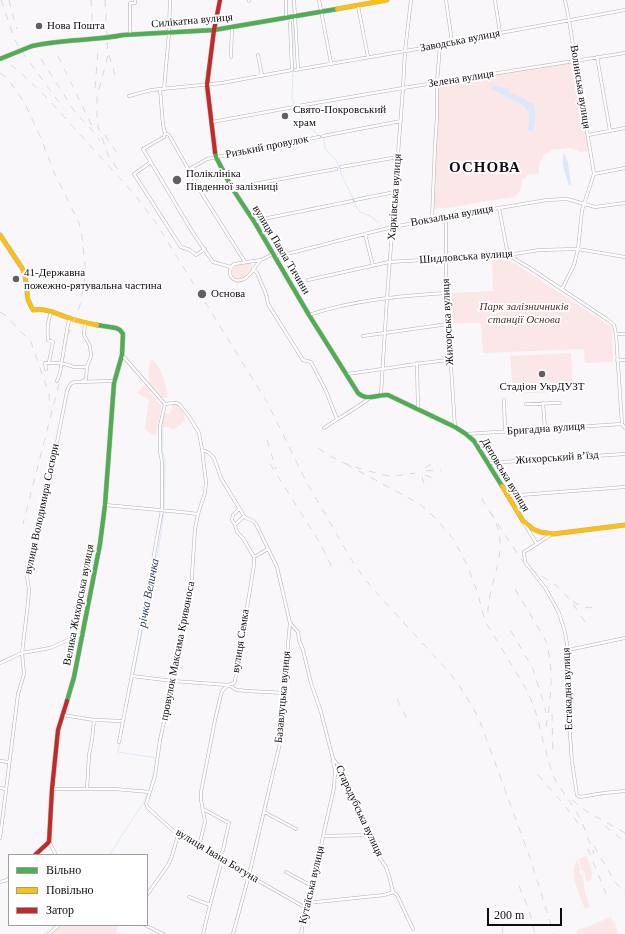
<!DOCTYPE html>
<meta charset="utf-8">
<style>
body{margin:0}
#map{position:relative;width:625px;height:934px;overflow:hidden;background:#faf7fb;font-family:"Times New Roman",serif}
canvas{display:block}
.legend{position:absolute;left:8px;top:854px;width:140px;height:72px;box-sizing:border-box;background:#fff;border:1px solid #9f9da0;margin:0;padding:5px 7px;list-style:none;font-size:12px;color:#100b11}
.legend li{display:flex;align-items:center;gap:8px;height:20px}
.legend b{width:20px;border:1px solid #9f9da0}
.scale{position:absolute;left:487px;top:908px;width:75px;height:18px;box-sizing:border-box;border:2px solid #100b11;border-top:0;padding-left:5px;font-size:12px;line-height:14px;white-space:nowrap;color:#100b11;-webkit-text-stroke:3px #fff;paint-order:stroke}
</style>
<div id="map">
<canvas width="625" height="934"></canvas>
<ul class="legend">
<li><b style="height:5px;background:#4caf50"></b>Вільно</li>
<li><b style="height:5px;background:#ffc107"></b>Повільно</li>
<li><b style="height:5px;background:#c62828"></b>Затор</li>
</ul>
<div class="scale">200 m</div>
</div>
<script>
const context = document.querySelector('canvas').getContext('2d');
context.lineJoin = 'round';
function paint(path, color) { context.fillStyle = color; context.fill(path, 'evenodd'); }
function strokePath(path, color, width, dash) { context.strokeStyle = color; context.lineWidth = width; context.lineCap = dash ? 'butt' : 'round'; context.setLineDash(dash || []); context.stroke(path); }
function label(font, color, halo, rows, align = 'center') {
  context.font = font + ' "Times New Roman",serif'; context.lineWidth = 4; context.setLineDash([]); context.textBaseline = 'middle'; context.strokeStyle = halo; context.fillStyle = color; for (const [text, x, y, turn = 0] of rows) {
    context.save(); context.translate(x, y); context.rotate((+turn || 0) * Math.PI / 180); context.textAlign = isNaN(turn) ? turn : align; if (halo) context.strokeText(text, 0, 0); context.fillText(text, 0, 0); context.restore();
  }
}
const green = new Path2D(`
 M 576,61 L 590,151 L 580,152 L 570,148 L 552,150 L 544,155 L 539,164 L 539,174 L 530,174 L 522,180 L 521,189 L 515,197 L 480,202 L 454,207 L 432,209 L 437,82 Z
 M 492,259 L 508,259 L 612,327 L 613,362 L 585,363 L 584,349 L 483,353 L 481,323 L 451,323 L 451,293 L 493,291 Z
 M 250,263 L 252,264 L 252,266 L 244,278 L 238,279 L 234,277 L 231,271 C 234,264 243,264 250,263 Z
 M 571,353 L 573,391 L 513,394 L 510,356 Z
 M 153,360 C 162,368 166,386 168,398 L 162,397 L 150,384 L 148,374 L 149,366 L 150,361 Z
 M 145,384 L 153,397 L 161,405 C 161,415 157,425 156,435 L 150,434 L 145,428 L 149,400 L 137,393 Z
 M 172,405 L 177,405 L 183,412 L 185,421 L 174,430 L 168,427 L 161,427 L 165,413 L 168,414 L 171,412 Z
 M 586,856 C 589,863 596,875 589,882 L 586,881 L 584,870 L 582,870 L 578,859 Z
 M 577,860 L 581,870 L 579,871 L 579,873 L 583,876 L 585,893 L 590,907 L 585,909 C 580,896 568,873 577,860 Z
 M 611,917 L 613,923 L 615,923 L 618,934 L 577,934 L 576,931 L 579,929 L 584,928 Z
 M 59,925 L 118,925 L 116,934 L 49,934 Z`);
const water = new Path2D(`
 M 495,86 L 501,87 L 508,89 L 509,93 L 526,99 L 528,102 L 534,104 C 537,114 535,123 532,132 L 528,130 L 529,124 L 529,114 L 524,106 L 492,89 L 492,87 Z
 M 564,153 L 568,163 L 571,185 L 569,185 C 566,175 560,163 564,153 Z`);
const stream = new Path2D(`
 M 292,0 L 293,14
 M 293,19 L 293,68
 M 293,71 L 292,98 L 294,104 L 298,109 L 305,124 L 324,139 L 325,149 L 336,160 L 343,178 L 350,192 L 357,208 L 360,212 L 370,216 L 379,223
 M 163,427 L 162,433 L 163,445 L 162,449 L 165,461 L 164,508
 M 134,674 L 159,545 L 164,513
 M 126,713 L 133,678
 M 120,741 L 118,752 L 157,758
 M 149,790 L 152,779 L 156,761
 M 110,855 C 115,847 119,839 125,831 C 133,818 142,808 147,794
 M 44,934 L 55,925`);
const street = new Path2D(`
 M 294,0 L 298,69
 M 319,0 L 331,63
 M 446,0 L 452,42
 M 495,0 L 500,33
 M 565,0 L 569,20 L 594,174
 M 249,1 L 249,0
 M 358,6 L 368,57
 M 286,17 L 286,0
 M 130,35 L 130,3 L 135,3 L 135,0
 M 258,55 L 262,76
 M 231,57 L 232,27
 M 597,57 L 610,131
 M 295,70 L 440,45 L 500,33 L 625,10
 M 160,89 L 163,125 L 165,133 L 169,135 L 204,197 L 245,262
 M 164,89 L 169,33 L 170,0
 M 129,96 L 151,90 L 222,83 L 292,70 L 290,23
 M 298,106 L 403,88 L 625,53
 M 212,122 L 294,107
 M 165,133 L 164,137 L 143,149 L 193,233 L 213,262 L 231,267
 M 588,135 L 625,128
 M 323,136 L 401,121
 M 151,162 L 134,174 L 181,247 L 190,250 L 196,255 L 205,249
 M 341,167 L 398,157
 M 188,170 L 207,159 L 319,137
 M 232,188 L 336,169
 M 355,200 L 395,192
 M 499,208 L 508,255 L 530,268 L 608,320 L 614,325 L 616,334 L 625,334
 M 446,217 L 446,293 L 455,427
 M 432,220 L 435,146 L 437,117 L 437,82 L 440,45
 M 255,223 L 268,218 L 352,201
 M 365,234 L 373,266
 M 275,257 L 392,227 L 499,208 L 547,200 L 567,199 L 595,207 L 625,203
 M 261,260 C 255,265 252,275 244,279 C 234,285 224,273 234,264 L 261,260 L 273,254
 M 253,269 L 257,273 L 266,294 L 268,304 L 303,360 L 311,362 L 326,391 L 337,419
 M 308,280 L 389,262 L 508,255 L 539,250 L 578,249 L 625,257
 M 562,289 L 574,265 L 578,249 L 582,210 L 594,174 L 625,168
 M 309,315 C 353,300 400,296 446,293
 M 616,334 L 622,424
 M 363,336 L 448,324
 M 122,355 L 165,404
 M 617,360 L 625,360
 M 49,362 L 53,342 L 48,340 C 47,330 47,320 52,311
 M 417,363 L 418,410
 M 46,369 L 45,363 L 61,363 L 74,367 L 87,367
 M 346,374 C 381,370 415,363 450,360
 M 57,381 L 60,373 L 68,324 L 70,319
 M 83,381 L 86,379 L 87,367 L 91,356 L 90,346 L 84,335 L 85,322
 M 381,394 L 387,298 L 403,88 L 405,51 L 411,0
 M 504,400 L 505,431
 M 543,403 L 545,429
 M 165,404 L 172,403 L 177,403 L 180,405 L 190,418 L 199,433 L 202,449 L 206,482 L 205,493 L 198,514 L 195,529 L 191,590 L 173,681 L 160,740 L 155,776 L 146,804 L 148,808 L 178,835 L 306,908
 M 526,404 L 560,403
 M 324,428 C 339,418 355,409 370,398
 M 466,434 L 622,424 L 625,428
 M 203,450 L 209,453 L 214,458 L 221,478 L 244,516 L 246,518 L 253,521 L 256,524 L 277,567 L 290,623 L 284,687 L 285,700 L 280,743 L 249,875 L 233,934
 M 488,463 L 625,454
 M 507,496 L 625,487
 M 105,505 L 181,512 L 198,514
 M 524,523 L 537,544
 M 235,525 L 232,520 L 233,515 L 239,509
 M 552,534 L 524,552 L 525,562 L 546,589 L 559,613 L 565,632 L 568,650 L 567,694 L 572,762 L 577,795 L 580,797 L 604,793 L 625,791
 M 254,557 L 268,549
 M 290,623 L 298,632 L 299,640 L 303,650 L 311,683 L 321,712 L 333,759 L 340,767 L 359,806 L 368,830 L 371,842 L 375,851 L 386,867 L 389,876 L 393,892 L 397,895 L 413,929
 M 568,650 L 625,638
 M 0,663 L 22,653 L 50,648 L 82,634
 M 132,676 L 173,681 L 228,685 L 237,690 L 247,691 L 285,693
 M 63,715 L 94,720 L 123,721
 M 119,742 L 139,638 L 162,510 L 162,462 L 160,451 L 160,426 L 165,404
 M 0,761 L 9,762
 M 0,788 L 6,789
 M 52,789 L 115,789 L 150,792
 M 87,789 L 89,755 L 92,740 L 94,720
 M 203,809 L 229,823 L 223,850 L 220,858
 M 264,812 L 296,829
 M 323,836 L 370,835
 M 0,838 L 18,694 L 24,674 L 22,653 L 28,603 L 29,590 L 27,575 L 27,568 L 28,564 L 33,557 L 36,550 L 67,391 C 69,386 70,383 75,382 L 114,381
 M 49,842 L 56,855
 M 199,846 L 205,822 L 201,800 L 201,792 L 215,720 L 221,694 L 223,690 L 228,685 L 234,683 L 235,681 L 254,565 L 254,557 L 243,538 L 237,532 L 235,525 L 244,516
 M 286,872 L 312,886
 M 0,882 L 7,880 L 9,878
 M 147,895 L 168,865 L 172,856 L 178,835
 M 189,897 L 210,905
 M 307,903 L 384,895 L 393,892
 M 145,925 L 163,934
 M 49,934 L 59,925
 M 203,934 L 210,905 L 222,860
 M 301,934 L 307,903 L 317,868 L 323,836 L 334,788 L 335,771 L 333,761`);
const fast = new Path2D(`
 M 32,46 C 62,39 93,41 123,35 L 214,30 L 337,9
 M 215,152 L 216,157 L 232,188 L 255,223 L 309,315 L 358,393 C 368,402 376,394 388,395 L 455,427 L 466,434 L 474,441 L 502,486
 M 67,701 L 74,677 L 100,544 L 105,505 L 114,383 L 122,355 L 123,334 L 120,330 L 116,328 L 97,325`);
const slow = new Path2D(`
 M 337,9 L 387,0
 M 0,235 L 22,268 L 25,275 L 28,300 L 33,310 C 47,308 57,314 69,318 C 78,321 87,323 97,325
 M 502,486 L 523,521 L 533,529 L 540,532 L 553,534 L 625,525`);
const jam = new Path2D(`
 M 215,152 L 207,85 L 214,30 L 220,0
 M 35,855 L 49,842 L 52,789 L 58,730 L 67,701`);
const rail = new Path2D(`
 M 1,0 L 15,40 L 22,52 L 64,109
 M 9,0 L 14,20 L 17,29
 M 91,0 L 92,21
 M 105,0 L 108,56 L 97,96 L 97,115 L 98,127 L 101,135 L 108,155 L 119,171
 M 109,55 L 115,75
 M 0,56 L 20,72 L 48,99 L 135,195 L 156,223 L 267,402 L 307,483 L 351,559 L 364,578 L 373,589 L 449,672 C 461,687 470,702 479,719 L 529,855 L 554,934
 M 58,56 L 93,128
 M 41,59 L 77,115 L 89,126 L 100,141
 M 0,73 L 6,77 L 16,90 L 26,106 L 40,136 L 54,172 L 79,223 L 82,236 L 85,264 L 85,278 L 80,305 L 67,338 L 60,380 L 23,524
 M 95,88 L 98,50
 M 105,135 L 119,156
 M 0,312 L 5,315 L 31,342 L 49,394 L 50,408
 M 267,440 L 276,469
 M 318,448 C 336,460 348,466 369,471 C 376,473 383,475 390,476 C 399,476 407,474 415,473
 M 270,464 L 320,543 L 333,569
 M 346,464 L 418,503 L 429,512 L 440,523 L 454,540 L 467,565 L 477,591 L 485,621 L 528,692 L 537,716 L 543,741 L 553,776 L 561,789 L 575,809 L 583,825 L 594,854
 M 425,468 L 436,461
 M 426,471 L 441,470
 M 425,475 L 437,480
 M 422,477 L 426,490
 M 482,499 C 487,507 494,516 497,526 C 508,557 486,587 488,618
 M 490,512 L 521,559 L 528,567 L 557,586 L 571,601 L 587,625
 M 515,589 L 545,639 C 555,668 551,702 545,731
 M 573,601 C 580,607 587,609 596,607
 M 511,631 L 533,669 L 543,701 L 546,713
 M 397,699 L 409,723
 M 552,714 L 553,755
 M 538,775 L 562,802 L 578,823
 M 572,800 L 586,811 L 625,833
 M 605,826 L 625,842
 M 594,846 L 615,882 L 625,893
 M 588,849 L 606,894
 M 519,886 L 529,910 L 535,934
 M 502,934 L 506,906`);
const fastBridge = new Path2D(`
 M 0,59 L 32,46`);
const markers = [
 [39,26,4,"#625e63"],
 [285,116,4,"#625e63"],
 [177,180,5,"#625e63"],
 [16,279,4,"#625e63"],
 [202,294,5,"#625e63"],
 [542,374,4,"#625e63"]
];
const streetNames = [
 ["Силікатна вулиця",192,21,-5],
 ["Заводська вулиця",460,41,-11],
 ["Зелена вулиця",461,79,-9],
 ["Волинська вулиця",580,87,81],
 ["Ризький провулок",267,147,-11],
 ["Харківська вулиця",395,197,-86],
 ["Вокзальна вулиця",452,216,-10],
 ["вулиця Павла Тичини",281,250,59],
 ["Шидловська вулиця",466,257,-4],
 ["Жихорська вулиця",448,322,-93],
 ["Бригадна вулиця",546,429,-4],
 ["Жихорський в’їзд",557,458,-4],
 ["Деповська вулиця",505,475,59],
 ["вулиця Володимира Сосюри",42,509,-78],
 ["Велика Жихорська вулиця",79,605,-79],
 ["вулиця Семка",241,641,-81],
 ["провулок Максима Кривоноса",178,651,-79],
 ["Естакадна вулиця",568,689,-92],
 ["Базавлуцька вулиця",283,697,-85],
 ["Стародубська вулиця",359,811,65],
 ["вулиця Івана Богуна",217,856,31],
 ["Кутаїська вулиця",312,885,-77]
];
const poiNames = [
 ["Нова Пошта",47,26],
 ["Свято-Покровський",293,110],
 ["храм",293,123],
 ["Поліклініка",186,174],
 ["Південної залізниці",186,187],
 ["41-Державна",24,273],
 ["пожежно-рятувальна частина",24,286],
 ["Основа",211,294],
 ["Стадіон УкрДУЗТ",542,387,"center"]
];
const parkNames = [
 ["Парк залізничників",524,307],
 ["станції Основа",524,320]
];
const waterNames = [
 ["річка Величка",149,593,-79]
];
const districtNames = [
 ["ОСНОВА",485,168]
];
paint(green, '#fbe7e8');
paint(water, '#dde7fc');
strokePath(stream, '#dde7fc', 1);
strokePath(street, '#b3afb4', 3.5);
strokePath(fast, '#b3afb4', 5);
strokePath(slow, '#b3afb4', 5);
strokePath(jam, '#b3afb4', 5);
strokePath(street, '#fefefe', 2.5);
strokePath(fast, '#4caf50', 4);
strokePath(slow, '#ffc107', 4);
strokePath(jam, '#c62828', 4);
strokePath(rail, '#d8d8d8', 1, [7, 7]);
strokePath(fastBridge, '#b3afb4', 5, []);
strokePath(fastBridge, '#4caf50', 4);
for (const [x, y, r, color] of markers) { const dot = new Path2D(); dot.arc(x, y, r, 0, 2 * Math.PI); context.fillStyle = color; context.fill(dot); strokePath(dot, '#fff', 1.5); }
label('11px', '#100b11', '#fff', streetNames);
label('11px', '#100b11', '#fff', poiNames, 'left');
label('italic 11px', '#5b2a2b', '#fff', parkNames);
label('italic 12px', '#2c4067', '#fff', waterNames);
context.letterSpacing = '1px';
label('bold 15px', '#100b11', '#fff', districtNames);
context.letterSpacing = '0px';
</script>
